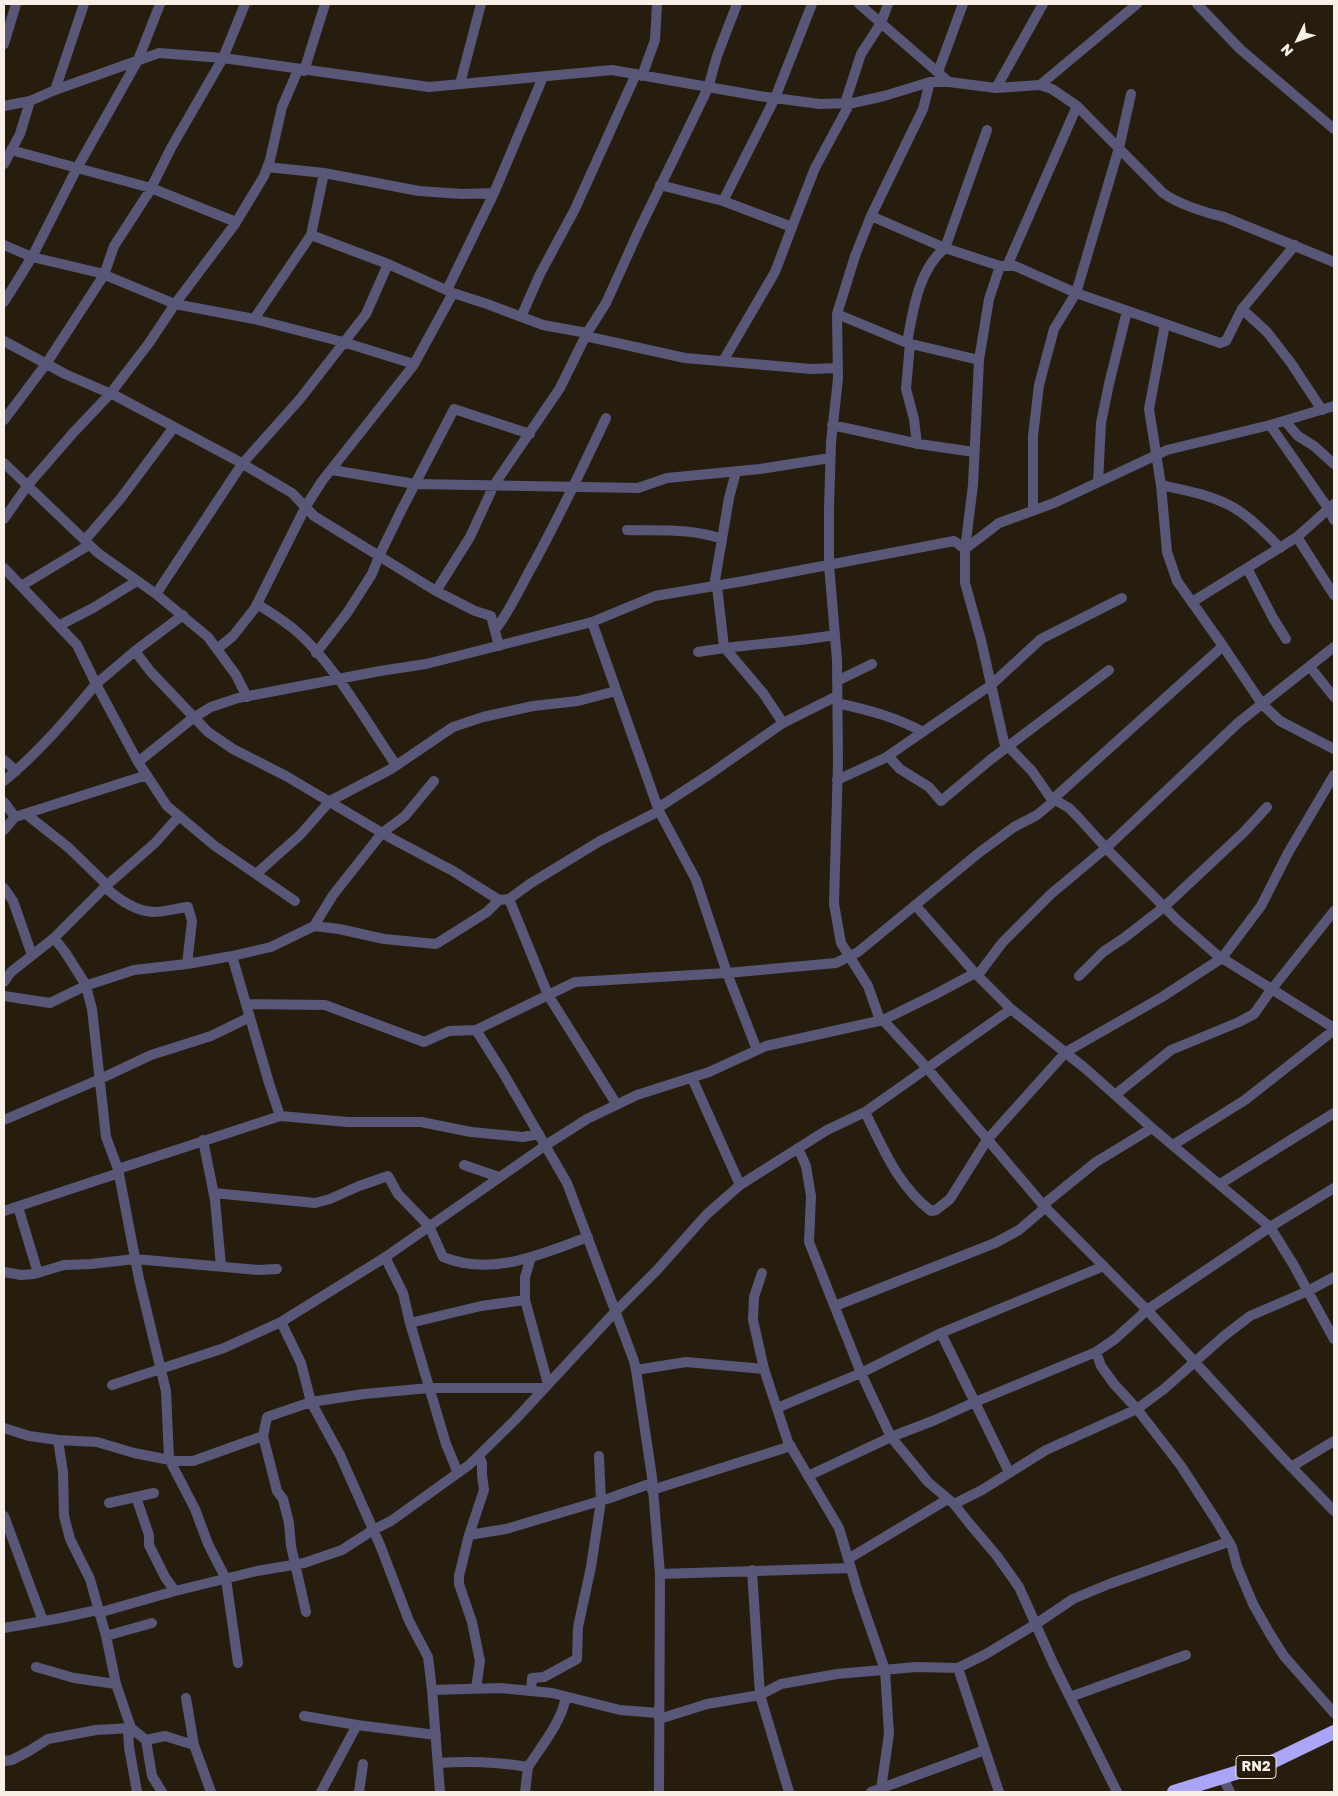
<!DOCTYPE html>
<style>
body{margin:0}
#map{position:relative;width:1338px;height:1796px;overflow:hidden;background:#271d0f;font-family:"Golos Text",sans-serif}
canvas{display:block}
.frame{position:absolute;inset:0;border:5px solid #f8f0e7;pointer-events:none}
.north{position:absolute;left:1273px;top:15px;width:50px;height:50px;-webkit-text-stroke:4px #271d0f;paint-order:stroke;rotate:228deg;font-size:14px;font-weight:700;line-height:20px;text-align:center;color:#f8f0e7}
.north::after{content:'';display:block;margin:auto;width:18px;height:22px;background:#f8f0e7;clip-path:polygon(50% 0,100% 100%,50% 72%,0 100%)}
</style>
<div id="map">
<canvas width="1338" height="1796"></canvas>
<div class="frame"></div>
<div class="north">N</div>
</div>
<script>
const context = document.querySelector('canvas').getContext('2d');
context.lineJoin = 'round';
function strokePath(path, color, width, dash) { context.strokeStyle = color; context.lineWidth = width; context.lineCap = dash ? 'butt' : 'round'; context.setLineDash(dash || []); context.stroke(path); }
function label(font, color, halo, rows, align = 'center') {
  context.font = font + ' "Golos Text",sans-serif'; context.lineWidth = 4; context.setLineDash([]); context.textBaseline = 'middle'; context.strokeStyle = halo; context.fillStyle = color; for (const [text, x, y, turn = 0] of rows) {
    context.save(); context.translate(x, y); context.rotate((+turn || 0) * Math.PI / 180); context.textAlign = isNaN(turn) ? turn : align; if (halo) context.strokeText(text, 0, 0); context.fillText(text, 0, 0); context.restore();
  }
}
const minor = new Path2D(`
 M 859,4 L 949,82
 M 1197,4 L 1240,49 L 1334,129
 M 4,44 L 16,4
 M 304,71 L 325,4
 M 938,72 L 963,4
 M 642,76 L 655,40 L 657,4
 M 460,84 L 481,4
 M 1040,85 L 1052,89 L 1077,106 L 1163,193 C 1178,204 1206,213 1224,217 L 1334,262
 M 996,88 L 1043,4
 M 55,90 L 84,4
 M 845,103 L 861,54 L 881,23 L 888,4
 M 4,106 L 30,101 L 55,90 L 159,53 L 223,58 L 429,87 L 612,70 L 759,96 L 820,104 L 853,103 L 884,96 L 930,82 L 949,82 L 996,88 L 1040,85 L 1137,4
 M 11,150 L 151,188 L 236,222
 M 4,164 L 20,134 L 30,101
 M 267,167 L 324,173 L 419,191 L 462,194 L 494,193
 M 660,185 L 723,201 L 792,227 L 815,168 L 850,103
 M 723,201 L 775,98 L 812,4
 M 871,216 L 945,248 L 1000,266 L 1015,266 L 1076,293 L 1220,343 L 1226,341 L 1242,309 L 1295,245
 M 311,235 L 388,264 L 453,293 L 487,304 L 543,325 L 587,333
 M 4,245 L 32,257 L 100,273 L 175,304 L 254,319 L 343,342 L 414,364
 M 1007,266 L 1077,106
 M 447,290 L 494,193 L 543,77
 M 4,302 L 32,257 L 77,168 L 138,60 L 160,4
 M 1242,309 L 1267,332 L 1291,363 L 1322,410
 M 837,314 L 907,343 L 979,360
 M 521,317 L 540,274 L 575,209 L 636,74
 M 254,319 L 311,235 L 324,173
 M 1165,324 L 1149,409 L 1161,485 L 1167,552 L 1177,581 L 1223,646 L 1262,704 L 1280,721 L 1334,749
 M 585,336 L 685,358 L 811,369 L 837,368
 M 4,341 L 65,374 L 116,396 L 236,460 L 292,493 L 314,516 L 436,591 L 475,611 L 491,616 L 499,646
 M 907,343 C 913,311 918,270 945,248 L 987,130
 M 910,343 L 906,389 L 914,419 L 917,444
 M 723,361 L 775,272 L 792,227
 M 1334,406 L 1270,425 L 1167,450 L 1054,503 L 999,523 L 965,549 L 965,583 L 981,640 L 1004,742 L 1032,771 L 1050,797 L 1069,808 L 1078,817 L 1106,848 L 1177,920 L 1217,955 L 1334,1028
 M 4,420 L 46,364 L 104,275 L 114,246 L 149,192 L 171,148 L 223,58 L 245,4
 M 1285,421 L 1298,436 L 1314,446 L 1334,464
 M 832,425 L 919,444 L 974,452
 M 1270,425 L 1328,508 L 1334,520
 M 4,463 L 98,553 L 156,594 L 208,637 L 236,675 L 247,697
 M 332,470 L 415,484 L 638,488 L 667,478 L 760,469 L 830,458
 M 1098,482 L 1101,423 L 1109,384 L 1127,311
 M 1161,485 C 1184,490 1207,494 1229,505 C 1247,514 1266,533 1280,548
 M 1033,510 L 1033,436 L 1039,385 L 1054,329 L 1076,293 L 1119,148 L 1131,94
 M 4,519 L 27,486 L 73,433 L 110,394 L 149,343 L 175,304 L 235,224 L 264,176 L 270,160 L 282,107 L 298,70
 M 627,530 C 658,531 692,528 722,539
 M 1297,537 L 1334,595
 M 85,540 L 121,498 L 174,427
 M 4,568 L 77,645 L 96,684 C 67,719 39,752 4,781
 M 1247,568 L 1273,618 L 1286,639
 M 21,586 L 89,545
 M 714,586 L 729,498 L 736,472
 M 717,586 L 724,647 L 763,693 L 783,723
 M 436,591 L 470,537 L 494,485 L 560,388 L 587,333 L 606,303 L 639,230 L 708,88 L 717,56 L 737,4
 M 156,594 L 242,464 L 300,399 L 366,314 L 388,264
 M 1192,602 L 1297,537 L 1334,504
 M 257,604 C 270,612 283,620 295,630 C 334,663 367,723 396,765
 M 592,622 L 659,811 L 696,880 L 727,973 L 757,1050
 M 60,625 L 93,608 L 137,581
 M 495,630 C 509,612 519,590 530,570 C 558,520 582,469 606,418
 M 217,649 L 233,636 L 255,608 L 306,506 L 322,481 L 413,366 L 453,293
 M 135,651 L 183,615
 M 698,652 C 743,644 789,643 835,635
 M 316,653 L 347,613 L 372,574 L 379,556 L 401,511 L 454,409 L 530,434
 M 1310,667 L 1334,697
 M 837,681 L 872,664
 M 837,703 C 868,710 896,717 923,732
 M 888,756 L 900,769 L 929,787 L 941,801 L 990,760 L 1109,670
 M 4,760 L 16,771
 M 138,762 L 193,718 L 211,707 L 238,698 L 380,671 L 426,664 L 592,622 L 655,596 L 744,581 L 954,541 L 965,549 L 973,485 L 979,360 L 989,299 L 1000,266
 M 837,780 L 885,758 L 927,729 L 991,685 L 1041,639 L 1122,598
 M 1053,799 L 1223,646
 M 4,802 L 15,817
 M 658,808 L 710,774 L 783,723 L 837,696
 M 26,814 L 69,848 L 107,885
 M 4,830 L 15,817 L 147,775
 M 256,874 L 300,835 L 330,801 L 391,769 L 453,727 L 483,717 L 533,706 L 578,701 L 616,691
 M 105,887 C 118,899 135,911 153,912 C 164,912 177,908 188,907 L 192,921 L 187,964
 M 4,888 L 13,901 L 32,955
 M 509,899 L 548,995 L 617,1105
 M 295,901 L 215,846 L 167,806 L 138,762 L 96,684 L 135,651 L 150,671 L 208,732 L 233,749 L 286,776 L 389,837 L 453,871 L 499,900 L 509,899 L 531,883 L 600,841 L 659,811
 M 916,906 L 975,973 L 1011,1009 L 1086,1069 L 1152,1128 L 1270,1227 L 1293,1264 L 1334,1339
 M 314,926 L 339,929 L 384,939 L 436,944 L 487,912 L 499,900
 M 54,938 L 65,952 L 84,982 L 87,990 L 92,1009 L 106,1137 L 118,1169 L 139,1279 L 166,1391 L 169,1459 L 195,1509 L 208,1544 L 226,1579 L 238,1663
 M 232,956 L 269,1083 L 280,1116 L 348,1122 L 421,1122 L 471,1132 L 523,1137 L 539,1134
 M 978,975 L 1002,943 L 1051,894 L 1106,848 L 1239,722 L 1334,647
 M 1079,976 L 1103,952 L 1124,938 L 1164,907 L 1244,832 L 1267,807
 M 4,982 L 11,972 L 54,938 L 107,885 L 155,843 L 179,816
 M 4,996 L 50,1003 L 85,986 L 134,970 L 187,964 L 232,956 L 271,947 L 314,926 L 333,895 L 382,833 L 405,816 L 434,781
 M 246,1004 L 325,1005 L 424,1042 L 449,1031 L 476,1030 L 502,1071 L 567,1183 L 634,1361 L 636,1370 L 652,1477 L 660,1574 L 659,1792
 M 880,1020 L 868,986 L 841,943 L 834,904 L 838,762 L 837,660 L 829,565 L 829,508 L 831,442 L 838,379 L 837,314 L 855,256 L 871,216 L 923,109 L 930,82
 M 883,1020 L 927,1068 L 1043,1205 L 1147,1310 L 1280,1455 L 1334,1511
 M 476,1030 L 575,982 L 727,973 L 836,963 L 858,952 L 980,852 L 1014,827 L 1037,815 L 1055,800
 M 692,1078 L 740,1185
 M 1115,1095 L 1171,1050 L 1239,1022 L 1254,1014 L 1271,990 L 1334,911
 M 865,1112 C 883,1148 898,1186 931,1211 L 936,1210 L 950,1199 L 987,1140 L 1066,1052 L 1162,997 L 1222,958 L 1261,906 L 1288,853 L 1334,775
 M 4,1120 L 100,1079 L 151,1055 L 211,1036 L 250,1017
 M 203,1140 L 215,1200 L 221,1266
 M 1173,1145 L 1245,1100 L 1334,1030
 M 798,1148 L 806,1166 L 811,1196 L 809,1242 L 861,1373 L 891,1437 L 928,1482 L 954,1504 L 969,1523 L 997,1556 L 1019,1587 L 1053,1663 L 1117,1792
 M 464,1165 L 499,1177
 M 118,1169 L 280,1116
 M 1220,1184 L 1334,1113
 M 214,1193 L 315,1203 L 330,1199 L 359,1186 L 388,1176 L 398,1194 L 429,1226 L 443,1257 C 493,1277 541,1254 588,1237
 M 1043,1205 L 1096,1162 L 1152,1128
 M 18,1207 L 38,1273
 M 4,1211 L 119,1173
 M 385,1257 L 403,1293 L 410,1323 L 446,1444 L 458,1473
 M 531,1257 L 525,1277 L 525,1300 L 548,1384
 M 4,1272 L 21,1275 L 34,1274 L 64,1265 L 91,1264 L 135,1259 L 258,1270 L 277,1269
 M 762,1273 L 754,1297 L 753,1320 L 764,1369
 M 835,1306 L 995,1243 L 1019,1230 L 1046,1207
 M 281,1322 L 301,1363 L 311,1402 L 340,1455 L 380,1545 L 409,1621 L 428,1657 L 432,1690 L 440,1792
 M 410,1323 L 481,1306 L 525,1300
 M 941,1333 L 1009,1472
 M 1096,1352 L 1101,1366 L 1114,1384 L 1137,1409 L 1181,1466 L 1216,1520 L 1232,1547 L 1237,1566 L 1253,1604 L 1270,1634 L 1284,1656 L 1334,1713
 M 636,1370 L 686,1362 L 764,1369 L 788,1442 L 839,1528 L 858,1592 L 885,1670 L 889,1734 L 881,1789
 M 112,1385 L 224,1348 L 281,1322 L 384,1258 L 546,1145 L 587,1119 L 637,1095 L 709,1072 L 766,1046 L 883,1020 L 936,994 L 975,973
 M 777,1408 L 861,1373 L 941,1333 L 1104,1266
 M 4,1428 L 29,1436 L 58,1440 L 63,1472 L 64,1516 L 70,1539 L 90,1579 L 106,1636 L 116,1684 L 131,1728
 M 58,1440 L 97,1442 L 134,1453 L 175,1461 L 193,1461 L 263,1436
 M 1291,1467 L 1334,1441
 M 808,1476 L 891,1437 L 935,1420 L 975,1402 L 1096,1352 L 1115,1339 L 1147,1310 L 1270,1227 L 1334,1188
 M 652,1490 L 791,1446
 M 136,1497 L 149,1535 L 149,1545 L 165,1577 L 175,1591
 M 109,1503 L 154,1493
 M 954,1504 L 982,1490 L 1046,1450 L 1137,1409 L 1164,1389 L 1224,1336 L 1250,1316 L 1308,1291 L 1334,1277
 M 4,1516 L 43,1621
 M 469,1535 L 506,1529 L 610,1498 L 652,1483
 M 848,1559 L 948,1499
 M 752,1570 L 760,1695 L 789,1792
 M 660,1574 L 851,1568
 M 306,1612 L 291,1546 L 289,1523 L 283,1499 L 277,1491 L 263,1436 L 267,1417 L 311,1402 L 364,1394 L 429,1388 L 544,1388
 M 98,1613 L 175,1591 L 257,1571 L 304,1563 L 342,1550 L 373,1530 L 391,1521 L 469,1465 L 515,1420 L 615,1312 L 658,1269 L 706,1215 L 740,1185 L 827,1130 L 865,1112 L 1011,1009
 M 4,1628 L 61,1618 L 97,1610
 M 106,1636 L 152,1623
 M 36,1667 L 74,1678 L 116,1684
 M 958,1668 L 999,1792
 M 476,1688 L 480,1661 L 472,1622 L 459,1584 L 459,1576 L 469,1535 L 484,1490 L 482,1475 L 482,1463 L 479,1456
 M 432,1690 L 500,1688 L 552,1693 L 620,1710 L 658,1713
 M 531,1691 L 532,1678 L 544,1677 L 577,1659 L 578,1627 L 591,1567 L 601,1501 L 599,1456
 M 1070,1697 L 1186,1655
 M 186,1698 L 194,1745 L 211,1792
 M 304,1716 L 357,1725 L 436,1735
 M 659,1719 L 707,1704 L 760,1695 L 781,1684 L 837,1674 L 916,1667 L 958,1668 L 986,1654 L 1036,1624 L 1073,1599 L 1109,1584 L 1228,1542
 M 128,1729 L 129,1747 L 137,1792
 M 146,1740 L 165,1736 L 194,1745
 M 4,1761 L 12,1760 L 29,1751 L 48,1739 L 96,1730 L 131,1728 L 146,1740 L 152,1776 L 162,1792
 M 438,1763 C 469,1761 498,1762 528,1767 C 542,1745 561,1723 566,1697
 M 1223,1778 L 1230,1792
 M 321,1792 L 357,1725
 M 359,1792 L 363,1764
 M 525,1792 L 528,1767
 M 871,1792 L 985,1750`);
const highway = new Path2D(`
 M 1174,1792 L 1274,1761 L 1334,1732`);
const shields = [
 [1256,1767,40]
];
const shieldNames = [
 ["RN2",1256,1767]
];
strokePath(minor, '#595778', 10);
strokePath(highway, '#aba5f8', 14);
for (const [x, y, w] of shields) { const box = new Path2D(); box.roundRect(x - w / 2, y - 11.5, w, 23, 4); context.fillStyle = '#271d0f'; context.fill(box); strokePath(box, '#f8f0e7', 1); }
label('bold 14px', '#f8f0e7', null, shieldNames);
</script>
